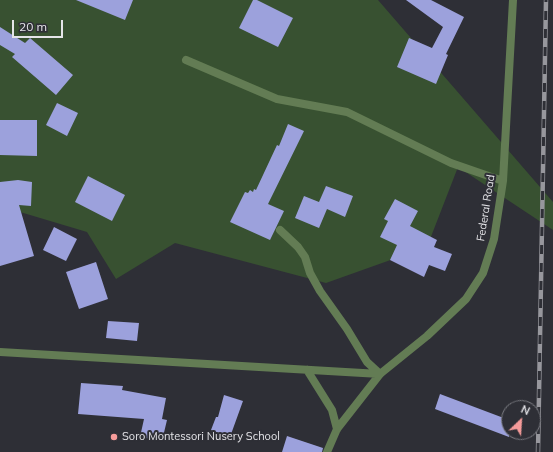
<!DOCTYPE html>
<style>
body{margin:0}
#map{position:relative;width:553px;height:452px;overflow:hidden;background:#2e2f36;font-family:Mulish,sans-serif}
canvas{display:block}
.north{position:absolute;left:501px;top:400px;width:40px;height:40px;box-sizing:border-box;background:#2e2f36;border:1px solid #77787e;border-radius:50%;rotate:25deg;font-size:11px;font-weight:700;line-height:16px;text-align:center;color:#e5e5e9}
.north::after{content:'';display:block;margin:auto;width:14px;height:18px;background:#f59b9a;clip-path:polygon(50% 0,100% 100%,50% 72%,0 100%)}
.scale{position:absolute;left:12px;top:20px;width:51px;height:18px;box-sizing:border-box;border:2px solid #e5e5e9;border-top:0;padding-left:5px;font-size:12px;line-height:14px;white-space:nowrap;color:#e5e5e9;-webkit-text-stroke:3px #2e2f36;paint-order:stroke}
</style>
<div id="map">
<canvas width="553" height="452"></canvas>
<div class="north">N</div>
<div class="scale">20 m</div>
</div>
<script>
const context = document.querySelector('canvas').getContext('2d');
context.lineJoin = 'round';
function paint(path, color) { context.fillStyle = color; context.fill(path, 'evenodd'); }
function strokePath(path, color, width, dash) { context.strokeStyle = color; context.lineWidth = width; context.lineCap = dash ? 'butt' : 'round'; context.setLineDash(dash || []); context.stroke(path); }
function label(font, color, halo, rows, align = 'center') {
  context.font = font + ' Mulish,sans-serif'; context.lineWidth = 4; context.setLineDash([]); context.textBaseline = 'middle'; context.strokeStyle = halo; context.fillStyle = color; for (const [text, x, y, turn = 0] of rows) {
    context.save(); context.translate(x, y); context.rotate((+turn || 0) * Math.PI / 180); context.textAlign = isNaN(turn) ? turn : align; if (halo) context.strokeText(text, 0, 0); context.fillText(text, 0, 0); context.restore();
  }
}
const green = new Path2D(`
 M 0,0 L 378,0 L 553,202 L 553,230 L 458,167 L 427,247 L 326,283 L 175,243 L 116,279 L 87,232 L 0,206 Z`);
const building = new Path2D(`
 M 76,0 L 133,0 L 125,20 Z
 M 253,0 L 257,0 L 293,18 L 278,47 L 239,28 Z
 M 406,0 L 431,0 L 464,17 L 446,54 L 448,55 L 436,84 L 397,67 L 409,38 L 432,48 L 443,27 Z
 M 0,27 L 25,43 L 30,38 L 73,75 L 56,95 L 12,57 L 15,54 L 0,45 Z
 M 57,103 L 78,113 L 67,136 L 46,125 Z
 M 0,120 L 37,120 L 37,156 L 0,155 Z
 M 288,124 L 304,131 L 268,204 L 284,211 L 270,240 L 230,222 L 245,192 L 248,193 L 250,190 L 253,192 L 254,189 L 256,190 L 277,145 L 279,146 Z
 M 88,176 L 125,195 L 112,221 L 75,202 Z
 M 18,180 L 32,182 L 31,206 L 19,205 L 34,256 L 0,266 L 0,182 Z
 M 326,186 L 353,196 L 345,217 L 327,209 L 319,228 L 295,218 L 304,196 L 319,202 Z
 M 395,199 L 418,211 L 410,226 L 437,240 L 434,247 L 452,254 L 445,271 L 429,265 L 424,277 L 390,260 L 397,245 L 380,237 L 388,221 L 384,219 Z
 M 54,227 L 77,239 L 66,261 L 43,250 Z
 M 96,262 L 108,299 L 79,309 L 66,272 Z
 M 108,321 L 139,323 L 137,341 L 106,338 Z
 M 81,383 L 123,386 L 122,390 L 166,398 L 162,419 L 167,420 L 162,441 L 140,437 L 144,419 L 78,414 Z
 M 440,394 L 509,420 L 509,437 L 435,409 Z
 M 224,395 L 243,401 L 230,437 L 211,430 L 216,417 L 218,417 Z
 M 287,436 L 323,448 L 322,452 L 282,452 Z`);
const minor = new Path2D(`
 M 186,60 L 277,99 L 347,112 L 451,163 L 503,181
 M 280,230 L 298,247 L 305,257 L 310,273 L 320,291 L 347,329 L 367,362 L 380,374
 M 0,352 L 380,374
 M 307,370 L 332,410 L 337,429
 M 327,452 L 337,429 L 380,374 L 427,336 L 466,299 L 483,273 L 494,239 L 503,181 L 513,0`);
const rail = new Path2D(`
 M 538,452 L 546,0`);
const markers = [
 [114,437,4,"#f59b9a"]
];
const streetNames = [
 ["Federal Road",486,208,-81]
];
const poiNames = [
 ["Soro Montessori Nusery School",122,437]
];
paint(green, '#385131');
paint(building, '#9ca1dc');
strokePath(minor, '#637c54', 8);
strokePath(rail, '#97979d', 4.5);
strokePath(rail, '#2e2f36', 3, [9]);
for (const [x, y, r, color] of markers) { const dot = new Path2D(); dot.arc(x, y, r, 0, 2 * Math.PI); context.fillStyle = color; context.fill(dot); strokePath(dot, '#2e2f36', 1.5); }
label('11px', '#e5e5e9', '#2e2f36', streetNames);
label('11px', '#e5e5e9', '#2e2f36', poiNames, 'left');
</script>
